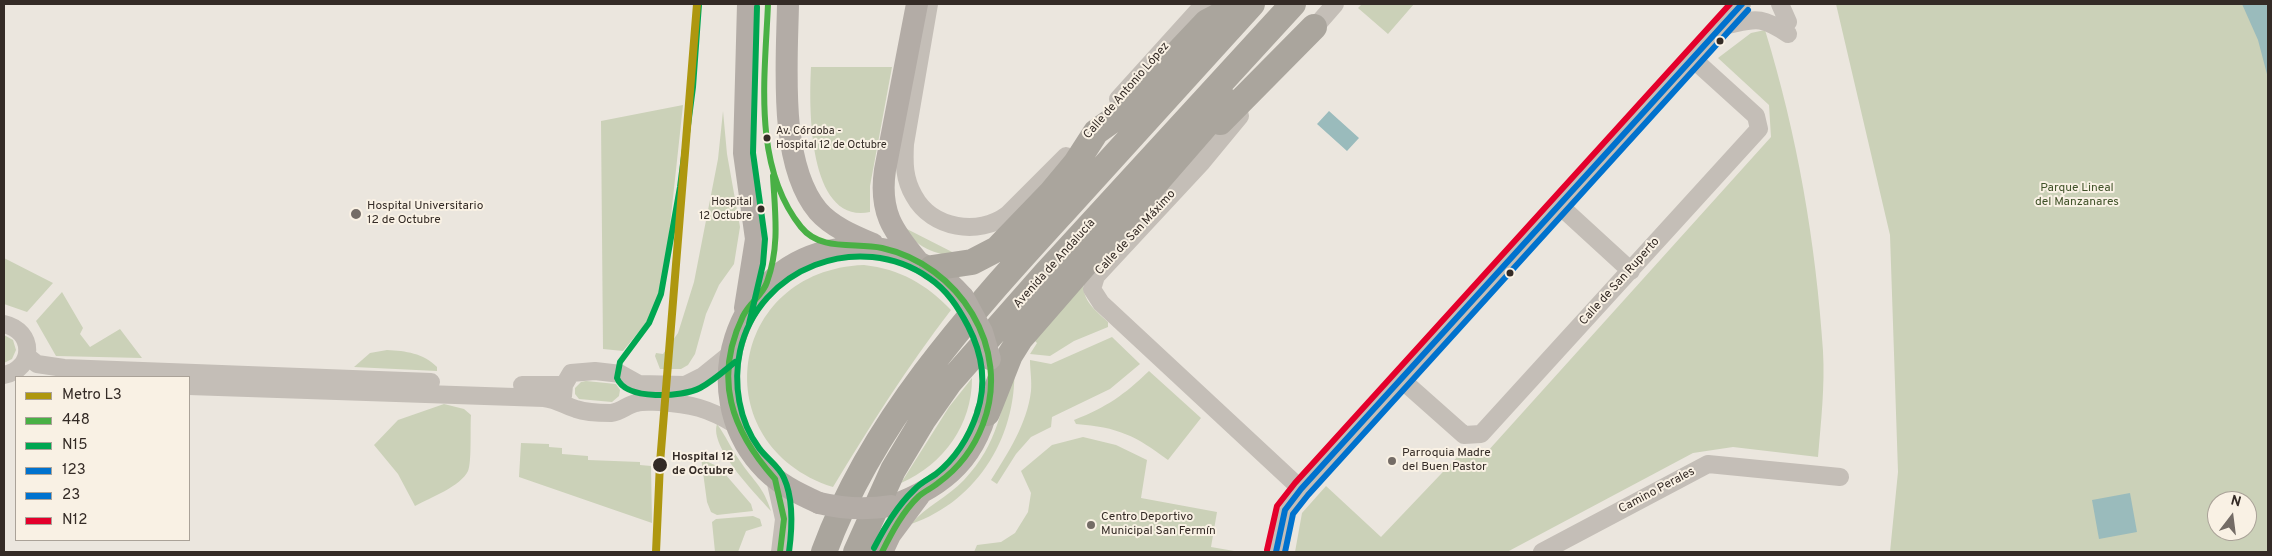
<!DOCTYPE html>
<meta charset="utf-8">
<style>
body{margin:0}
#map{position:relative;width:2272px;height:556px;overflow:hidden;background:#ebe6de;font-family:Overpass,sans-serif}
canvas{display:block}
.frame{position:absolute;inset:0;border:5px solid #342b26;pointer-events:none}
.legend{position:absolute;left:15px;top:376px;width:175px;height:165px;box-sizing:border-box;background:#f9f1e4;border:1px solid #aaa298;margin:0;padding:6px 9px;list-style:none;font-size:15px;color:#342b26}
.legend li{display:flex;align-items:center;gap:10px;height:25px}
.legend b{width:25px;border:1px solid #aaa298}
.north{position:absolute;left:2207px;top:491px;width:50px;height:50px;box-sizing:border-box;background:#f9f1e4;border:1px solid #aaa298;border-radius:50%;rotate:15deg;font-size:14px;font-weight:700;line-height:20px;text-align:center;color:#342b26}
.north::after{content:'';display:block;margin:auto;width:18px;height:22px;background:#746c66;clip-path:polygon(50% 0,100% 100%,50% 72%,0 100%)}
</style>
<div id="map">
<canvas width="2272" height="556"></canvas>
<div class="frame"></div>
<ul class="legend">
<li><b style="height:6px;background:#ae970f"></b>Metro L3</li>
<li><b style="height:6px;background:#49b045"></b>448</li>
<li><b style="height:6px;background:#00a651"></b>N15</li>
<li><b style="height:6px;background:#0072ce"></b>123</li>
<li><b style="height:6px;background:#0072ce"></b>23</li>
<li><b style="height:6px;background:#e4002b"></b>N12</li>
</ul>
<div class="north">N</div>
</div>
<script>
const context = document.querySelector('canvas').getContext('2d');
context.lineJoin = 'round';
function paint(path, color) { context.fillStyle = color; context.fill(path, 'evenodd'); }
function strokePath(path, color, width, dash) { context.strokeStyle = color; context.lineWidth = width; context.lineCap = dash ? 'butt' : 'round'; context.setLineDash(dash || []); context.stroke(path); }
function label(font, color, halo, rows, align = 'center') {
  context.font = font + ' Overpass,sans-serif'; context.lineWidth = 4; context.setLineDash([]); context.textBaseline = 'middle'; context.strokeStyle = halo; context.fillStyle = color; for (const [text, x, y, turn = 0] of rows) {
    context.save(); context.translate(x, y); context.rotate((+turn || 0) * Math.PI / 180); context.textAlign = isNaN(turn) ? turn : align; if (halo) context.strokeText(text, 0, 0); context.fillText(text, 0, 0); context.restore();
  }
}
const green = new Path2D(`
 M 1362,4 L 1414,4 L 1388,34 L 1358,8 Z
 M 1836,4 L 2268,4 L 2268,552 L 1890,552 L 1898,472 L 1890,235 ZM 2217,501 L 2247,501 L 2247,531 L 2217,531 Z
 M 1765,30 C 1797,134 1816,243 1823,351 C 1825,386 1821,422 1818,457 L 1733,447 L 1693,453 L 1507,552 L 1295,552 L 1302,513 L 1326,486 L 1381,537 L 1460,454 L 1487,452 L 1771,137 L 1769,105 L 1718,58 L 1751,33 Z
 M 811,67 L 892,67 L 870,186 L 870,212 C 807,225 809,105 811,67 Z
 M 683,105 L 663,290 C 655,315 639,331 623,351 L 603,349 L 601,121 Z
 M 723,111 L 727,154 L 740,227 L 734,264 L 719,285 L 706,314 L 695,354 L 688,365 L 681,369 L 660,369 L 655,356 L 656,353 L 663,354 L 678,333 L 694,282 L 718,159 Z
 M 901,226 L 960,256 C 935,256 915,246 901,226 Z
 M 4,258 L 53,283 L 27,312 L 4,304 Z
 M 864,265 C 900,269 926,284 951,310 C 907,367 870,426 833,487 C 703,445 727,270 864,265 Z
 M 1084,278 C 1080,299 1094,309 1108,322 L 1108,327 L 1074,341 L 1050,356 L 1030,354 L 1037,343 L 1031,337 Z
 M 62,292 L 83,328 L 80,334 L 90,347 L 120,329 L 142,358 L 56,356 L 36,321 Z
 M 4,335 L 13,340 L 16,350 L 12,359 L 4,363 Z
 M 1112,337 L 1140,364 L 1110,389 L 1052,417 L 1051,427 L 1031,437 L 1016,454 L 997,484 L 991,480 C 1008,453 1027,424 1031,391 C 1032,381 1030,370 1030,360 L 1051,364 Z
 M 387,350 C 406,351 423,353 437,367 L 437,371 L 354,367 L 370,353 Z
 M 1014,362 C 1019,433 979,501 911,524 C 926,506 948,497 964,480 C 999,443 1001,408 1014,362 Z
 M 1149,371 L 1201,418 L 1168,460 C 1136,436 1118,427 1076,424 L 1074,420 C 1107,407 1124,395 1149,371 Z
 M 972,378 C 972,425 944,464 901,483 L 949,407 Z
 M 586,381 L 616,384 L 620,390 L 619,396 L 612,402 L 579,399 L 575,394 L 575,388 L 581,382 Z
 M 444,404 L 464,409 L 471,415 C 470,426 472,463 468,471 C 461,486 430,498 415,506 L 398,474 L 374,445 L 398,420 Z
 M 717,424 C 726,436 731,449 740,461 C 754,482 763,486 771,511 C 756,494 709,447 717,424 Z
 M 1083,437 L 1116,445 L 1147,460 L 1141,498 L 1217,512 L 1211,547 L 1240,552 L 974,552 L 977,545 L 1001,542 L 1015,533 L 1028,512 L 1031,493 L 1021,471 L 1052,445 Z
 M 521,443 L 549,444 L 549,447 L 562,448 L 562,454 L 588,456 L 588,460 L 640,462 L 640,465 L 651,466 L 652,523 L 519,477 Z
 M 700,450 L 708,462 L 719,467 L 751,504 L 753,511 L 717,515 L 711,512 L 707,502 Z
 M 753,516 L 760,519 L 762,526 L 746,531 L 738,552 L 715,552 L 712,522 L 716,519 Z`);
const water = new Path2D(`
 M 2242,4 L 2266,4 L 2268,8 L 2268,78 L 2258,40 Z
 M 1329,111 L 1359,138 L 1347,151 L 1317,124 Z
 M 2130,493 L 2137,532 L 2099,539 L 2092,500 Z`);
const minor = new Path2D(`
 M 929,4 L 905,144 C 904,163 904,179 914,196 C 932,229 979,236 1007,215 L 1066,156
 M 1780,4 L 1788,22
 M 1721,26 C 1755,20 1758,14 1788,34
 M 1308,35 L 1335,4
 M 1118,99 L 1204,4
 M 1240,116 L 1202,162 L 1096,276 L 1092,289 L 1101,303 L 1301,489
 M 1559,205 L 1631,271
 M 4,324 C 35,331 35,369 4,375
 M 27,356 L 37,364 L 64,368 L 431,382
 M 1402,380 L 1464,435 L 1481,434 L 1759,129 L 1756,116 L 1692,58
 M 522,385 L 564,385
 M 189,386 L 544,398 C 559,400 563,405 576,409 C 587,413 600,413 611,413 C 621,412 627,405 636,403 C 643,401 651,402 659,402 C 691,404 708,408 736,425
 M 563,396 L 564,385 L 571,373 L 595,371 L 621,374 L 639,384 L 685,385 L 703,376 L 729,355
 M 775,479 L 784,519 L 780,552
 M 1276,552 L 1285,510 L 1301,489 L 1402,380 L 1742,4
 M 1542,552 L 1708,464 L 1840,477`);
const major = new Path2D(`
 M 788,4 C 787,63 778,163 818,211 C 832,227 854,236 873,244
 M 917,4 L 885,170 C 879,211 892,230 917,260
 M 745,308 L 756,239 L 744,153 L 748,4
 M 819,503 C 797,493 776,483 760,464 C 697,392 734,272 828,251 C 851,246 872,245 895,252 C 923,262 943,274 963,297
 M 891,506 C 946,486 979,456 990,396
 M 882,552 L 890,535 L 919,496`);
const highway = new Path2D(`
 M 1220,122 L 1314,27
 M 932,268 L 972,262 L 997,249 L 1051,193 L 1076,163 L 1096,132 L 1117,117 L 1207,22 L 1242,4
 M 987,413 L 1010,355 L 1020,339 L 1227,101
 M 824,552 C 873,419 970,314 1064,211 C 1127,142 1189,73 1252,4
 M 856,552 L 893,470 L 923,420 L 949,383 L 1046,273 L 1293,4`);
const majorBridge = new Path2D(`
 M 963,297 L 982,332 L 990,359
 M 819,503 C 844,509 866,510 891,506`);
const bus1 = new Path2D(`
 M 768,4 C 765,76 752,166 801,227 C 821,252 855,242 882,248 C 959,265 1012,348 983,424 C 974,448 959,468 938,483 C 932,488 925,491 919,496 C 903,511 892,532 882,552
 M 773,176 C 775,213 780,246 767,282 C 763,295 749,303 743,316 C 713,378 731,430 775,479
 M 775,479 L 784,519 L 780,552`);
const bus2 = new Path2D(`
 M 699,4 L 693,87 L 680,187 L 661,294 L 649,323 L 620,362 L 617,378 C 626,401 683,397 700,388 C 713,381 724,371 735,362
 M 749,324 L 763,264 L 765,239 L 753,153 L 757,7
 M 789,552 C 792,530 794,500 784,478 C 779,466 767,459 759,448 C 739,421 733,384 740,351 C 758,268 859,229 929,278 C 947,290 958,307 968,326 C 982,353 987,383 977,413 C 969,437 956,458 936,474 C 929,479 920,483 914,490 C 897,506 885,527 874,548`);
const bus3 = new Path2D(`
 M 1276,552 L 1285,510 L 1301,489 L 1742,4`);
const bus4 = new Path2D(`
 M 1285,552 L 1293,514 L 1308,495 L 1748,10`);
const bus5 = new Path2D(`
 M 1267,550 L 1277,506 L 1295,483 L 1730,4`);
const metro1 = new Path2D(`
 M 656,552 L 660,463 L 697,4`);
const markers = [
 [1720,41,4.5,"#342b26"],
 [767,138,4.5,"#342b26"],
 [761,209,4.5,"#342b26"],
 [356,214,6,"#746c66"],
 [1510,273,4.5,"#342b26"],
 [1392,461,5,"#746c66"],
 [660,465,8,"#342b26"],
 [1091,525,5,"#746c66"]
];
const busNames = [
 ["Av. Córdoba -",776,132],
 ["Hospital 12 de Octubre",776,146],
 ["Hospital",752,203,"right"],
 ["12 Octubre",752,217,"right"]
];
const streetNames = [
 ["Calle de Antonio López",1127,91,-49],
 ["Calle de San Máximo",1136,233,-47],
 ["Avenida de Andalucía",1055,264,-48],
 ["Calle de San Ruperto",1620,282,-48],
 ["Camino Perales",1657,491,-28]
];
const parkNames = [
 ["Parque Lineal",2077,189],
 ["del Manzanares",2077,203]
];
const poiNames = [
 ["Hospital Universitario",367,207],
 ["12 de Octubre",367,221],
 ["Parroquia Madre",1402,454],
 ["del Buen Pastor",1402,468],
 ["Centro Deportivo",1101,518],
 ["Municipal San Fermín",1101,532]
];
const stopNames = [
 ["Hospital 12",672,458],
 ["de Octubre",672,472]
];
paint(green, '#cbd1b8');
paint(water, '#9abbbc');
strokePath(minor, '#c4beb7', 18);
strokePath(major, '#b3aca6', 22);
strokePath(highway, '#aaa59d', 26);
strokePath(majorBridge, '#b3aca6', 22);
strokePath(bus1, '#49b045', 6);
strokePath(bus2, '#00a651', 6);
strokePath(bus3, '#0072ce', 6);
strokePath(bus4, '#0072ce', 6);
strokePath(bus5, '#e4002b', 6);
strokePath(metro1, '#ae970f', 8);
for (const [x, y, r, color] of markers) { const dot = new Path2D(); dot.arc(x, y, r, 0, 2 * Math.PI); context.fillStyle = color; context.fill(dot); strokePath(dot, '#f9f1e4', 2); }
label('11px', '#342b26', '#f9f1e4', busNames, 'left');
label('12px', '#342b26', '#f9f1e4', streetNames);
label('12px', '#41532a', '#f9f1e4', parkNames);
label('12px', '#342b26', '#f9f1e4', poiNames, 'left');
label('bold 12px', '#342b26', '#f9f1e4', stopNames, 'left');
</script>
